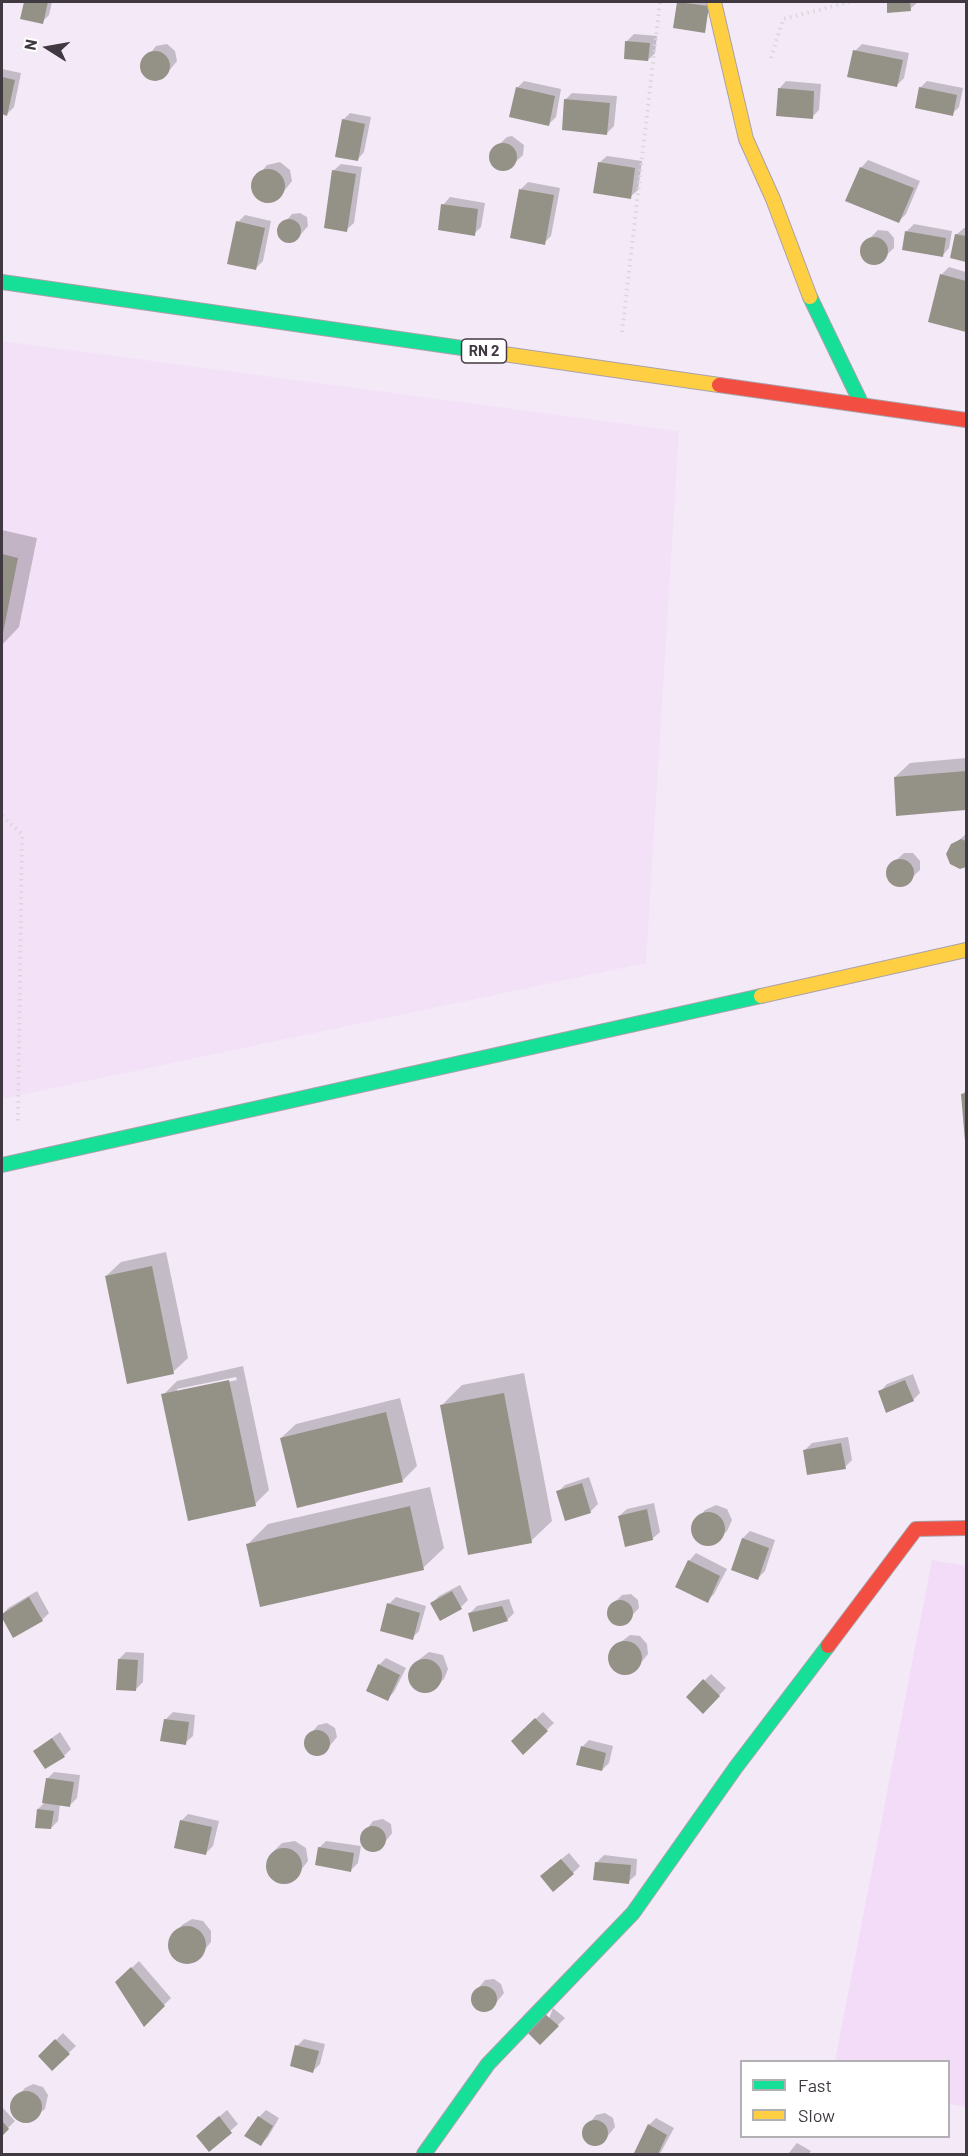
<!DOCTYPE html>
<style>
body{margin:0}
#map{position:relative;width:968px;height:2156px;overflow:hidden;background:#f4eaf7;font-family:Barlow,sans-serif}
canvas{display:block}
.frame{position:absolute;inset:0;border:3px solid #403942;pointer-events:none}
.legend{position:absolute;left:740px;top:2060px;width:210px;height:78px;box-sizing:border-box;background:#fff;border:2px solid #b3b0b3;margin:0;padding:8px 10px;list-style:none;font-size:18px;color:#403942}
.legend li{display:flex;align-items:center;gap:12px;height:30px}
.legend b{width:30px;border:2px solid #b3b0b3}
.north{position:absolute;left:18px;top:18px;width:60px;height:60px;-webkit-text-stroke:4px #fff;paint-order:stroke;rotate:281deg;font-size:16px;font-weight:700;line-height:24px;text-align:center;color:#403942}
.north::after{content:'';display:block;margin:auto;width:21px;height:27px;background:#403942;clip-path:polygon(50% 0,100% 100%,50% 72%,0 100%)}
</style>
<div id="map">
<canvas width="968" height="2156"></canvas>
<div class="frame"></div>
<ul class="legend">
<li><b style="height:8px;background:#16e098"></b>Fast</li>
<li><b style="height:8px;background:#ffcf43"></b>Slow</li>
</ul>
<div class="north">N</div>
</div>
<script>
const context = document.querySelector('canvas').getContext('2d');
context.lineJoin = 'round';
function paint(path, color) { context.fillStyle = color; context.fill(path, 'evenodd'); }
function strokePath(path, color, width, dash) { context.strokeStyle = color; context.lineWidth = width; context.lineCap = dash ? 'butt' : 'round'; context.setLineDash(dash || []); context.stroke(path); }
function label(font, color, halo, rows, align = 'center') {
  context.font = font + ' Barlow,sans-serif'; context.lineWidth = 6; context.setLineDash([]); context.textBaseline = 'middle'; context.strokeStyle = halo; context.fillStyle = color; for (const [text, x, y, turn = 0] of rows) {
    context.save(); context.translate(x, y); context.rotate((+turn || 0) * Math.PI / 180); context.textAlign = isNaN(turn) ? turn : align; if (halo) context.strokeText(text, 0, 0); context.fillText(text, 0, 0); context.restore();
  }
}
const built = new Path2D(`
 M 2,341 L 679,431 L 646,963 L 2,1099 Z`);
const green = new Path2D(`
 M 932,1560 L 966,1566 L 966,2107 L 949,2104 L 948,2062 L 835,2061 Z`);
const shadow = new Path2D(`
 M 25,2 L 52,2 L 49,15 L 42,22 L 22,18 Z
 M 679,2 L 715,2 L 675,27 Z
 M 888,2 L 918,2 L 910,9 L 889,12 Z
 M 634,34 L 657,36 L 655,53 L 648,60 L 627,41 Z
 M 167,44 L 175,51 L 177,61 L 163,78 L 152,80 L 143,74 L 142,64 L 156,46 Z
 M 862,44 L 909,53 L 904,78 L 897,85 L 855,51 Z
 M 2,69 L 21,73 L 14,107 L 7,114 L 2,113 Z
 M 524,81 L 561,89 L 556,117 L 549,124 L 517,88 Z
 M 786,81 L 821,84 L 819,110 L 812,117 L 779,89 Z
 M 927,81 L 963,88 L 959,107 L 952,114 L 920,88 Z
 M 572,93 L 617,96 L 614,126 L 607,133 L 565,100 Z
 M 350,113 L 371,117 L 364,152 L 357,160 L 343,120 Z
 M 512,136 L 524,145 L 523,155 L 508,169 L 498,169 L 491,162 L 492,151 L 507,137 Z
 M 607,156 L 642,161 L 638,190 L 630,197 L 599,163 Z
 M 868,160 L 920,181 L 906,214 L 899,221 L 861,168 Z
 M 280,162 L 290,170 L 292,181 L 277,200 L 265,203 L 254,195 L 252,183 L 267,165 Z
 M 341,164 L 362,167 L 354,223 L 346,230 L 333,171 Z
 M 528,182 L 560,188 L 551,236 L 544,243 L 521,189 Z
 M 450,197 L 485,203 L 481,227 L 474,234 L 443,205 Z
 M 300,213 L 307,217 L 308,226 L 296,240 L 287,242 L 280,237 L 279,229 L 292,214 Z
 M 245,215 L 271,221 L 263,261 L 256,268 L 238,222 Z
 M 914,224 L 952,231 L 949,248 L 942,256 L 903,249 L 907,231 Z
 M 964,228 L 966,228 L 966,261 L 951,257 L 956,235 Z
 M 878,230 L 888,231 L 894,238 L 894,248 L 878,263 L 873,264 L 865,259 L 863,245 Z
 M 949,267 L 966,272 L 966,331 L 930,321 L 942,274 Z
 M 2,530 L 37,538 L 19,627 L 2,645 Z
 M 966,758 L 966,809 L 897,814 L 895,777 L 910,763 Z
 M 966,834 L 966,865 L 965,866 L 949,849 Z
 M 904,853 L 913,853 L 920,861 L 920,870 L 904,885 L 895,885 L 888,877 L 888,868 Z
 M 966,1090 L 966,1143 L 963,1094 Z
 M 166,1252 L 188,1358 L 173,1372 L 106,1276 L 121,1262 Z
 M 243,1366 L 269,1490 L 255,1504 L 163,1395 L 177,1381 ZM 236,1377 L 237,1380 L 177,1393 L 177,1389 Z
 M 524,1373 L 552,1521 L 531,1541 L 441,1406 L 462,1385 Z
 M 913,1374 L 920,1393 L 913,1400 L 880,1392 L 887,1384 Z
 M 400,1398 L 417,1466 L 403,1480 L 281,1438 L 296,1424 Z
 M 848,1437 L 852,1460 L 845,1467 L 805,1450 L 812,1443 Z
 M 589,1477 L 598,1504 L 590,1512 L 558,1492 L 565,1485 Z
 M 430,1487 L 444,1548 L 423,1568 L 247,1545 L 268,1524 Z
 M 654,1503 L 660,1532 L 652,1539 L 619,1516 L 627,1509 Z
 M 716,1505 L 727,1509 L 732,1520 L 727,1531 L 720,1538 L 709,1544 L 703,1543 L 698,1540 L 693,1529 L 698,1518 L 705,1510 Z
 M 750,1531 L 775,1540 L 765,1571 L 758,1578 L 733,1569 L 743,1538 Z
 M 696,1553 L 727,1569 L 714,1594 L 707,1601 L 677,1586 L 689,1561 Z
 M 460,1585 L 468,1600 L 461,1607 L 441,1619 L 432,1603 L 439,1596 Z
 M 37,1591 L 49,1613 L 42,1620 L 14,1636 L 2,1616 L 2,1618 L 2,1615 L 8,1608 Z
 M 631,1594 L 638,1600 L 639,1608 L 625,1623 L 617,1625 L 613,1623 L 608,1614 L 611,1606 L 622,1595 Z
 M 396,1597 L 426,1606 L 419,1631 L 412,1638 L 389,1604 Z
 M 509,1599 L 514,1613 L 507,1620 L 470,1613 L 477,1606 Z
 M 630,1635 L 640,1636 L 647,1644 L 648,1654 L 635,1670 L 620,1673 L 611,1663 L 609,1658 L 613,1648 Z
 M 126,1652 L 144,1653 L 143,1682 L 136,1689 L 119,1659 Z
 M 429,1652 L 443,1655 L 448,1669 L 444,1679 L 437,1686 L 432,1690 L 421,1691 L 412,1685 L 409,1675 L 412,1665 Z
 M 386,1658 L 406,1668 L 394,1692 L 387,1699 L 379,1665 Z
 M 711,1674 L 726,1688 L 703,1712 L 688,1697 Z
 M 173,1712 L 195,1715 L 193,1736 L 185,1743 L 165,1720 Z
 M 543,1712 L 554,1723 L 523,1753 L 513,1741 Z
 M 327,1723 L 335,1728 L 337,1737 L 324,1753 L 315,1755 L 307,1750 L 305,1741 L 318,1725 Z
 M 60,1732 L 71,1749 L 64,1756 L 34,1751 Z
 M 589,1740 L 613,1746 L 609,1763 L 602,1770 L 582,1747 Z
 M 54,1772 L 80,1775 L 77,1798 L 70,1805 L 60,1804 L 58,1821 L 51,1828 L 38,1809 L 45,1802 L 47,1779 Z
 M 188,1814 L 219,1821 L 213,1846 L 206,1853 L 181,1821 Z
 M 383,1819 L 391,1824 L 392,1833 L 380,1849 L 370,1851 L 363,1846 L 361,1837 L 373,1821 Z
 M 295,1841 L 306,1848 L 308,1861 L 293,1880 L 281,1882 L 270,1875 L 267,1863 L 274,1851 L 282,1843 Z
 M 326,1841 L 361,1846 L 358,1863 L 351,1870 L 319,1848 Z
 M 569,1853 L 580,1866 L 573,1873 L 549,1869 Z
 M 604,1855 L 637,1859 L 636,1875 L 628,1882 L 597,1862 Z
 M 192,1919 L 203,1921 L 211,1931 L 211,1942 L 197,1959 L 191,1961 L 181,1961 L 172,1954 L 170,1950 L 171,1938 L 182,1925 Z
 M 139,1961 L 171,1998 L 145,2024 L 117,1982 Z
 M 494,1979 L 501,1984 L 504,1993 L 491,2009 L 481,2011 L 473,2006 L 472,1996 L 485,1980 Z
 M 553,2008 L 565,2018 L 540,2043 Z
 M 63,2033 L 76,2046 L 52,2069 L 40,2056 Z
 M 304,2039 L 325,2044 L 320,2064 L 313,2071 L 297,2046 Z
 M 33,2084 L 43,2087 L 48,2095 L 45,2109 L 29,2121 L 20,2120 L 16,2117 L 12,2110 L 14,2100 L 25,2088 Z
 M 2,2107 L 15,2121 L 2,2134 Z
 M 227,2110 L 238,2124 L 209,2150 L 205,2129 Z
 M 266,2110 L 279,2118 L 268,2137 L 261,2144 L 259,2117 Z
 M 605,2113 L 613,2118 L 615,2127 L 602,2143 L 593,2145 L 585,2140 L 583,2131 L 596,2115 Z
 M 656,2118 L 674,2128 L 661,2152 L 659,2154 L 636,2153 L 649,2125 Z
 M 797,2143 L 811,2151 L 809,2154 L 788,2154 Z`);
const building = new Path2D(`
 M 24,2 L 48,2 L 43,24 L 20,19 Z
 M 677,2 L 709,6 L 705,33 L 673,28 Z
 M 887,2 L 910,2 L 911,11 L 887,13 Z
 M 625,41 L 650,43 L 648,61 L 624,59 Z
 M 853,50 L 903,60 L 897,87 L 847,77 Z
 M140 66a15 15 0 1 1 30 0a15 15 0 1 1-30 0Z
 M 2,77 L 15,80 L 7,116 L 2,114 Z
 M 516,87 L 555,96 L 549,126 L 509,117 Z
 M 919,87 L 957,95 L 953,116 L 915,108 Z
 M 778,88 L 814,91 L 813,119 L 776,116 Z
 M 564,99 L 610,103 L 607,135 L 562,130 Z
 M 342,119 L 365,124 L 358,161 L 335,157 Z
 M489 157a14 14 0 1 1 28 0a14 14 0 1 1-28 0Z
 M 598,162 L 635,168 L 631,199 L 593,193 Z
 M 860,167 L 914,188 L 899,223 L 845,201 Z
 M251 186a17 17 0 1 1 34 0a17 17 0 1 1-34 0Z
 M 332,170 L 356,174 L 347,232 L 324,228 Z
 M 519,189 L 554,195 L 545,245 L 510,238 Z
 M 441,204 L 478,209 L 475,236 L 438,230 Z
 M277 231a12 12 0 1 1 24 0a12 12 0 1 1-24 0Z
 M 236,221 L 265,228 L 256,270 L 227,264 Z
 M 905,231 L 946,238 L 943,257 L 902,250 Z
 M 955,234 L 966,236 L 966,262 L 950,258 Z
 M860 251a14 14 0 1 1 28 0a14 14 0 1 1-28 0Z
 M 940,274 L 966,281 L 966,332 L 928,322 Z
 M 2,554 L 18,558 L 3,633 L 2,633 Z
 M 966,771 L 966,810 L 896,816 L 894,777 Z
 M 961,839 L 966,841 L 966,867 L 960,869 L 950,864 L 946,854 L 951,844 Z
 M886 873a14 14 0 1 1 28 0a14 14 0 1 1-28 0Z
 M 966,1093 L 966,1141 L 965,1141 L 961,1094 Z
 M 152,1266 L 174,1374 L 127,1384 L 105,1276 Z
 M 229,1380 L 256,1506 L 188,1521 L 161,1394 Z
 M 905,1380 L 914,1401 L 886,1413 L 878,1391 Z
 M 504,1393 L 532,1543 L 468,1555 L 440,1405 Z
 M 386,1412 L 403,1482 L 297,1508 L 280,1438 Z
 M 841,1443 L 846,1469 L 807,1475 L 803,1450 Z
 M 582,1483 L 591,1513 L 565,1521 L 556,1491 Z
 M 410,1506 L 424,1570 L 260,1607 L 246,1544 Z
 M 647,1509 L 653,1540 L 625,1547 L 618,1516 Z
 M691 1529a17 17 0 1 1 34 0a17 17 0 1 1-34 0Z
 M 742,1538 L 769,1548 L 758,1580 L 731,1570 Z
 M 688,1560 L 720,1576 L 708,1603 L 675,1587 Z
 M 452,1591 L 462,1609 L 440,1621 L 430,1603 Z
 M 29,1597 L 43,1621 L 13,1638 L 2,1618 L 2,1614 Z
 M607 1613a13 13 0 1 1 26 0a13 13 0 1 1-26 0Z
 M 387,1603 L 420,1613 L 413,1640 L 380,1631 Z
 M 502,1606 L 508,1621 L 473,1632 L 468,1613 Z
 M608 1658a17 17 0 1 1 34 0a17 17 0 1 1-34 0Z
 M408 1676a17 17 0 1 1 34 0a17 17 0 1 1-34 0Z
 M 118,1659 L 138,1660 L 136,1691 L 116,1690 Z
 M 378,1664 L 400,1675 L 388,1701 L 366,1691 Z
 M 703,1679 L 720,1696 L 703,1714 L 686,1697 Z
 M 535,1718 L 548,1731 L 523,1755 L 511,1741 Z
 M 164,1719 L 189,1722 L 186,1745 L 160,1741 Z
 M304 1743a13 13 0 1 1 26 0a13 13 0 1 1-26 0Z
 M 52,1738 L 65,1757 L 45,1769 L 33,1751 Z
 M 581,1746 L 606,1753 L 602,1771 L 576,1765 Z
 M 46,1778 L 74,1782 L 70,1807 L 42,1803 Z
 M 37,1809 L 54,1811 L 51,1829 L 35,1828 Z
 M 180,1820 L 212,1827 L 206,1855 L 174,1848 Z
 M360 1839a13 13 0 1 1 26 0a13 13 0 1 1-26 0Z
 M 318,1847 L 354,1853 L 351,1872 L 315,1865 Z
 M266 1866a18 18 0 1 1 36 0a18 18 0 1 1-36 0Z
 M 561,1859 L 574,1874 L 553,1892 L 540,1876 Z
 M 595,1862 L 631,1865 L 629,1884 L 593,1880 Z
 M168 1945a19 19 0 1 1 38 0a19 19 0 1 1-38 0Z
 M 131,1967 L 165,2006 L 144,2027 L 115,1982 Z
 M471 1999a13 13 0 1 1 26 0a13 13 0 1 1-26 0Z
 M 545,2014 L 559,2026 L 540,2045 L 527,2032 Z
 M 55,2039 L 70,2054 L 52,2071 L 38,2056 Z
 M 295,2045 L 319,2051 L 313,2073 L 290,2066 Z
 M10 2107a16 16 0 1 1 32 0a16 16 0 1 1-32 0Z
 M 219,2116 L 232,2133 L 209,2152 L 196,2136 Z
 M 258,2116 L 273,2126 L 261,2146 L 244,2136 Z
 M582 2133a13 13 0 1 1 26 0a13 13 0 1 1-26 0Z
 M 2,2121 L 9,2129 L 2,2136 Z
 M 648,2124 L 667,2135 L 658,2154 L 634,2153 Z`);
const path = new Path2D(`
 M 771,58 L 783,19 L 850,2
 M 622,332 L 660,2
 M 2,816 L 22,834 L 18,1121`);
const fast = new Path2D(`
 M 2,282 L 469,349
 M 810,297 L 862,405
 M 2,1165 L 761,996
 M 424,2154 L 488,2064 L 633,1913 L 736,1767 L 828,1646`);
const slow = new Path2D(`
 M 714,2 L 746,139 L 773,199 L 810,297
 M 469,349 L 719,385
 M 761,996 L 966,950`);
const jam = new Path2D(`
 M 719,385 L 966,420
 M 828,1646 L 916,1529 L 966,1528`);
const shields = [
 [484,351,45]
];
const shieldNames = [
 ["RN 2",484,351]
];
paint(built, '#f3e2f7');
paint(green, '#f3dcf8');
paint(shadow, '#0003');
paint(building, '#949187');
strokePath(fast, '#a9a1ab', 16);
strokePath(slow, '#a9a1ab', 16);
strokePath(jam, '#a9a1ab', 16);
strokePath(path, '#dad6da', 4, [1.5, 4.5]);
strokePath(fast, '#16e098', 14);
strokePath(slow, '#ffcf43', 14);
strokePath(jam, '#f24e42', 14);
for (const [x, y, w] of shields) { const box = new Path2D(); box.roundRect(x - w / 2, y - 12, w, 24, 4.5); context.fillStyle = '#fff'; context.fill(box); strokePath(box, '#403942', 1.5); }
label('bold 15px', '#403942', null, shieldNames);
</script>
